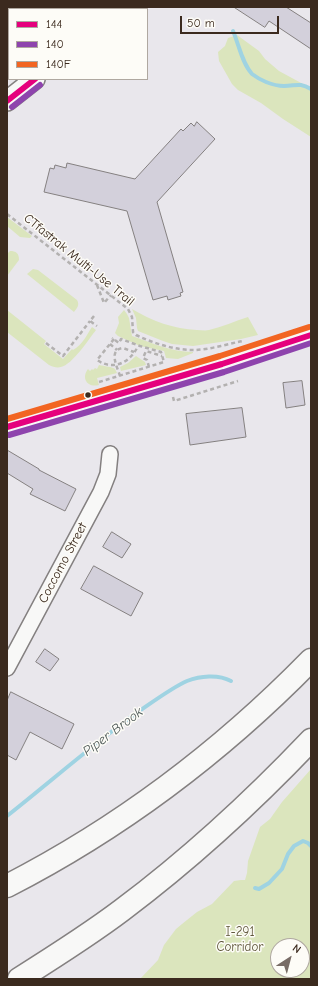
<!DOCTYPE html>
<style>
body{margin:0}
#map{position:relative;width:318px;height:986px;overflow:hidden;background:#e9e7ec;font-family:"Comic Neue",sans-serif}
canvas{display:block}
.frame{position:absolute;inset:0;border:8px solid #3b2a1e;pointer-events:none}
.legend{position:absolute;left:8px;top:8px;width:140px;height:72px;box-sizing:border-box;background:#fdfcf7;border:1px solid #afa8a0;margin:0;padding:5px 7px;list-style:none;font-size:12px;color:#3b2a1e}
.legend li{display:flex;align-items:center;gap:8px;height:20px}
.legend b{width:20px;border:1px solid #afa8a0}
.north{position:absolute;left:270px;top:938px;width:40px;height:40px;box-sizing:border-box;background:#fdfcf7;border:1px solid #afa8a0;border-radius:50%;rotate:36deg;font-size:11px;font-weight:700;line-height:16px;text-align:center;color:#3b2a1e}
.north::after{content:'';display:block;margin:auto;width:14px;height:18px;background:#786c66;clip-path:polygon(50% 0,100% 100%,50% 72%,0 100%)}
.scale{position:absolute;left:180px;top:16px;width:99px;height:18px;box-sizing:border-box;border:2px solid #3b2a1e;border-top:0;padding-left:5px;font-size:12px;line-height:14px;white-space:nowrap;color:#3b2a1e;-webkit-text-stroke:3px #fdfcf7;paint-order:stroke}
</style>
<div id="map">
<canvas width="318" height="986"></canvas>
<div class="frame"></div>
<ul class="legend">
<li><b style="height:5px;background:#e5007d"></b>144</li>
<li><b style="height:5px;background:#8e44ad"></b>140</li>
<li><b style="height:5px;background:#f26522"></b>140F</li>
</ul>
<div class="north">N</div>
<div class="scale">50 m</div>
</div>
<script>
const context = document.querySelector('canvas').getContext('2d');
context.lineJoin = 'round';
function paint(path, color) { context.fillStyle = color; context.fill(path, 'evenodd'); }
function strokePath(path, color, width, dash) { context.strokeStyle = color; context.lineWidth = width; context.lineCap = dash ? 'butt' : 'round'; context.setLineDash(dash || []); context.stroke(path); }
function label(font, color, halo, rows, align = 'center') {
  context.font = font + ' "Comic Neue",sans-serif'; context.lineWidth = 3; context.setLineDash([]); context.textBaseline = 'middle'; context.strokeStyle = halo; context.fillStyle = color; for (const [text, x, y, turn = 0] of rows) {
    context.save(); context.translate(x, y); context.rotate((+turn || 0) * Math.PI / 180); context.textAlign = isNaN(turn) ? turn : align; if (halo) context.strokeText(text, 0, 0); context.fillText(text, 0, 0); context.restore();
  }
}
const green = new Path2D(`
 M 237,35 L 259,51 L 265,59 L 279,71 L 303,84 L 311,88 L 311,137 L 283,119 L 261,103 L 238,90 L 232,84 L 219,61 L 218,52 L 225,46 L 228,38 Z
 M 7,217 L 32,236 L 30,238 L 20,237 L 7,226 Z
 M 10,251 C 16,251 19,253 19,260 L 7,276 L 7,254 Z
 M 33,269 L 38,270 L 77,300 C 80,305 77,308 74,312 L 27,274 Z
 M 132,309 C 152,321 174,329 197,330 C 201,330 205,331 209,330 C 222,327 235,321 248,317 L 258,335 L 241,339 L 193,346 L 172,344 L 163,341 L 138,331 L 137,328 L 136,318 Z
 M 7,310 L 46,341 L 44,344 L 63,359 L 72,349 L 73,350 C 83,344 86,336 92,327 L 96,330 C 89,339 72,365 61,367 C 57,368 53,367 49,365 L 7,332 Z
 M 124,310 L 127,314 L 129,318 L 132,336 C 153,343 171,352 193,352 L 193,353 L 178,359 L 166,358 L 164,351 L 140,346 L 118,336 L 115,333 L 119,323 L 118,317 Z
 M 136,356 L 145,362 L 146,365 L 121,371 L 120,367 L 128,363 Z
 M 99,365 C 104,366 113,367 115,369 L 117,373 L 97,378 L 99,385 C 87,388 81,378 88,369 L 90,371 L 92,369 L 93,370 L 95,368 L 97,369 Z
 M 311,769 L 311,979 L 140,979 L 158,960 L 164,945 L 176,929 L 182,924 L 197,912 L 212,904 L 234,881 L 241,880 L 245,880 L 247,873 L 248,861 L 260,827 L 270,819 L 282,802 ZM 278,946 L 302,946 L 302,970 L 278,970 Z`);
const stream = new Path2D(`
 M 233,31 C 239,45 242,63 252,74 C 256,77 261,80 266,82 C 271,84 278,86 284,86 C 296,86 299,82 311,89
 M 7,816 C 50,782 91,746 135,714 C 150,704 171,688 187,681 C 200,676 218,674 231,681
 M 255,888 L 259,889 L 269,883 L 282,869 L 288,854 L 294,846 L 303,841 L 308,843 L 311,846`);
const building = new Path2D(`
 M 234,7 L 286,7 L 311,23 L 311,49 L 269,21 L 265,27 Z
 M 197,122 L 215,139 L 157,202 L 183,292 L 180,293 L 181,296 L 168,300 L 167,296 L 153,300 L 127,211 L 44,192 L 50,168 L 54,169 L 55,165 L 66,168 L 67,163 L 135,179 L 181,129 L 183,131 L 191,123 L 194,126 Z
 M 302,381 L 305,405 L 286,408 L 283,383 Z
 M 242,408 L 246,437 L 190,445 L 186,414 Z
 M 7,450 L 39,469 L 39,470 L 76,489 L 65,511 L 30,494 L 33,489 L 7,473 Z
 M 112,532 L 131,544 L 122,558 L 103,547 Z
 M 94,566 L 143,593 L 131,616 L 81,589 Z
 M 45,649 L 59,659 L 50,671 L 36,662 Z
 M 11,692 L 74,724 L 62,749 L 30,732 L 16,760 L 7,755 L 7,701 Z`);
const path = new Path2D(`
 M 7,214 L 128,309 L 132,317 L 133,332 L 136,335 C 153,343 174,350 193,350 C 209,350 227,344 243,341
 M 97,285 L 104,303 L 111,295
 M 94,316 L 90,321 L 97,326
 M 114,339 L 97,360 C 113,371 130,363 138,346
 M 46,343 L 63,356 L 90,321
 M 110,344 L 117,350
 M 149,367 L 147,360 L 143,358 L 146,351 L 162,356
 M 120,376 C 117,366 108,350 123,348 L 134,352
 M 99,382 L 164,362 L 161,352 L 140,346 L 121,339 L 119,343 L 112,338
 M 173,397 L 174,401 L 238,381`);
const minor = new Path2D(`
 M 7,427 L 222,364 L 311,335
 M 7,668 L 101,492 L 108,474 L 110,454`);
const major = new Path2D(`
 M 112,9 L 114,7
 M 7,101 L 35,79`);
const highway = new Path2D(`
 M 7,886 C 120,828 222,751 311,660
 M 19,979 C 54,957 89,935 122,910 C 190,859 252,802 311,740`);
const bus1 = new Path2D(`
 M 7,101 L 35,79
 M 7,427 L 222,364 L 311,335`);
const bus2 = new Path2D(`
 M 12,107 L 40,85
 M 9,435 L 224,372 L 311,343`);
const bus3 = new Path2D(`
 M 7,419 L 220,356 L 309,327`);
const markers = [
 [88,395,3.5,"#3b2a1e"]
];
const streetNames = [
 ["CTfastrak Multi-Use Trail",79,260,39],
 ["Coccomo Street",63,563,-62]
];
const parkNames = [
 ["I-291",240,932],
 ["Corridor",240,947]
];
const waterNames = [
 ["Piper Brook",113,732,-37]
];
paint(green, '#dbe5bd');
strokePath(stream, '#9fd3e2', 4);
paint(building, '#d3d0db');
strokePath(building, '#848080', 1);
strokePath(minor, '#848080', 18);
strokePath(major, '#848080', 22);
strokePath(highway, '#848080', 25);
strokePath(path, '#b3b1b0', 2.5, [4, 3]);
strokePath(minor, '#f8f8f7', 15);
strokePath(major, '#f8f8f7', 19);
strokePath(highway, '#f8f8f7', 22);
strokePath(bus1, '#e5007d', 6);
strokePath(bus2, '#8e44ad', 6);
strokePath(bus3, '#f26522', 6);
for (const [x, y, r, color] of markers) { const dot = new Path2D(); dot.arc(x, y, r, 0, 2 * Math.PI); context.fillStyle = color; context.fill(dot); strokePath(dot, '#fdfcf7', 1.5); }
label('13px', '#3b2a1e', '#fdfcf7', streetNames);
label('13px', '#60583c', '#fdfcf7', parkNames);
label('italic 14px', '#4f5a58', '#fdfcf7', waterNames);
</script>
